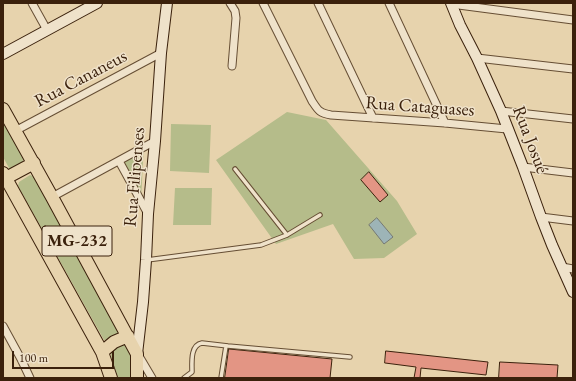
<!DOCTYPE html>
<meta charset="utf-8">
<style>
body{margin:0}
#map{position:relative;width:576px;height:381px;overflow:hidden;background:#e7d3ad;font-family:"EB Garamond",serif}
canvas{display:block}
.frame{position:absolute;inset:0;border:4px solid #3b210c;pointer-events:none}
.scale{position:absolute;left:12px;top:351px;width:102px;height:18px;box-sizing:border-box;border:2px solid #3b210c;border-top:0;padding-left:5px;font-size:12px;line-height:14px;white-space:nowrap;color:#3b210c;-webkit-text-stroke:3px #efe2ca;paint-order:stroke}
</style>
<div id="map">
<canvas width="576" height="381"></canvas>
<div class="frame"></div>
<div class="scale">100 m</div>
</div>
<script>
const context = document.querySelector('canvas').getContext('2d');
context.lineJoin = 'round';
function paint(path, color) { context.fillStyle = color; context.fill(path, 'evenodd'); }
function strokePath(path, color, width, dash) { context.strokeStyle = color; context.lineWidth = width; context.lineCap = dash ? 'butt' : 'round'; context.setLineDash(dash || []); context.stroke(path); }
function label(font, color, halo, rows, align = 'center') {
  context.font = font + ' "EB Garamond",serif'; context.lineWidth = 3; context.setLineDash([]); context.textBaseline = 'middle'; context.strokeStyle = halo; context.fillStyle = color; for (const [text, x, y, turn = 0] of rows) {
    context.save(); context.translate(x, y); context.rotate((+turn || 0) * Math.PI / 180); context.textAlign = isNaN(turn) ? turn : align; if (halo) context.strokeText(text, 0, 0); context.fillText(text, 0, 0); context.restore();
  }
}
const green = new Path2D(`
 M 287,112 L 326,120 L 397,201 L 417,234 L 384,258 L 354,259 L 333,224 L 276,244 L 216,160 Z
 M 3,119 L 24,157 L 22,164 L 13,168 L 9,168 L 3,157 Z
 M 171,124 L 211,125 L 209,173 L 170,171 Z
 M 144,143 L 141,200 L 119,157 Z
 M 30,175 L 35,177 L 120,329 C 117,336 112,340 104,340 L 18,186 L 19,182 Z
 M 175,188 L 212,188 L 211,225 L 173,225 Z
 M 125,342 L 133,357 L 134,378 L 118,378 L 111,357 L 111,350 Z`);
const water = new Path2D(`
 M 377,218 L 393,237 L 384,244 L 369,225 Z`);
const building = new Path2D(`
 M 369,172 L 388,195 L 380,202 L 361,180 Z
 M 229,349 L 332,359 L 330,378 L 225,378 Z
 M 386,351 L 488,362 L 486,375 L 421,368 L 420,378 L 414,378 L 416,367 L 385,363 Z
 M 500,362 L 558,365 L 557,378 L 499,378 Z`);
const lane = new Path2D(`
 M 235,169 L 287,235
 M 147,260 L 261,245 L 287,235 L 320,215
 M 184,378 L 192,372 C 192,363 190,345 202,343 L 228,346 L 350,357
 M 221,378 L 226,346`);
const street = new Path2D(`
 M 32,3 L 47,30
 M 230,3 L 235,11 L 236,18 L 232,66
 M 263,3 L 312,101 C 318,110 319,113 331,115 L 445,123 L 507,129
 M 318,3 L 373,118
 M 389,3 L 445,123
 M 451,4 L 573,20
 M 477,58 L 573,69
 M 501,111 L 573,119
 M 15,131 L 161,53
 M 119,161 L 148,214
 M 523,167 L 573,173
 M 52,197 L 155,141
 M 541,217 L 573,221
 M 562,267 L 573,269
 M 3,326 L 21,359 L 30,378
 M 139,356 L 152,378`);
const secondary = new Path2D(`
 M 451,3 L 460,25 L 477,58 L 501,111 L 523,167 L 541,217 L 552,245 L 573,292
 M 3,54 L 97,3
 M 137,354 L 143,302 L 146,260 L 148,214 L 155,141 L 161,53 L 167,3`);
const primary = new Path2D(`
 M 3,109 L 52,197 L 137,354 L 137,378
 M 3,173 L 102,352 L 111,378
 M 6,178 L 34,163
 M 102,352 L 114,342 L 128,336`);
const shields = [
 [77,241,70]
];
const shieldNames = [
 ["MG-232",77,241]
];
const streetNames = [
 ["Rua Cananeus",81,79,-28],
 ["Rua Cataguases",420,107,4],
 ["Rua Josué",530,140,69],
 ["Rua Filipenses",135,177,-85]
];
paint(green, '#b5bc8a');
paint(water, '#9db4b7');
strokePath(water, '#767973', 1);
paint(building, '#e39584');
strokePath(building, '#3b210c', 1);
strokePath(lane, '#664e34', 5.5);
strokePath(street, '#664e34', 9);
strokePath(secondary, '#3b210c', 12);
strokePath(primary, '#3b210c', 14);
strokePath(lane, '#efe2ca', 3.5);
strokePath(street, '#efe2ca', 7);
strokePath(secondary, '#efe2ca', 10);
strokePath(primary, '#e7d3ad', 12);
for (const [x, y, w] of shields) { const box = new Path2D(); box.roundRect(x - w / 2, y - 15, w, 30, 3); context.fillStyle = '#efe2ca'; context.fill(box); strokePath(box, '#3b210c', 1); }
label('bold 17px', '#3b210c', null, shieldNames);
label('18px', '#3b210c', '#efe2ca', streetNames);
</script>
